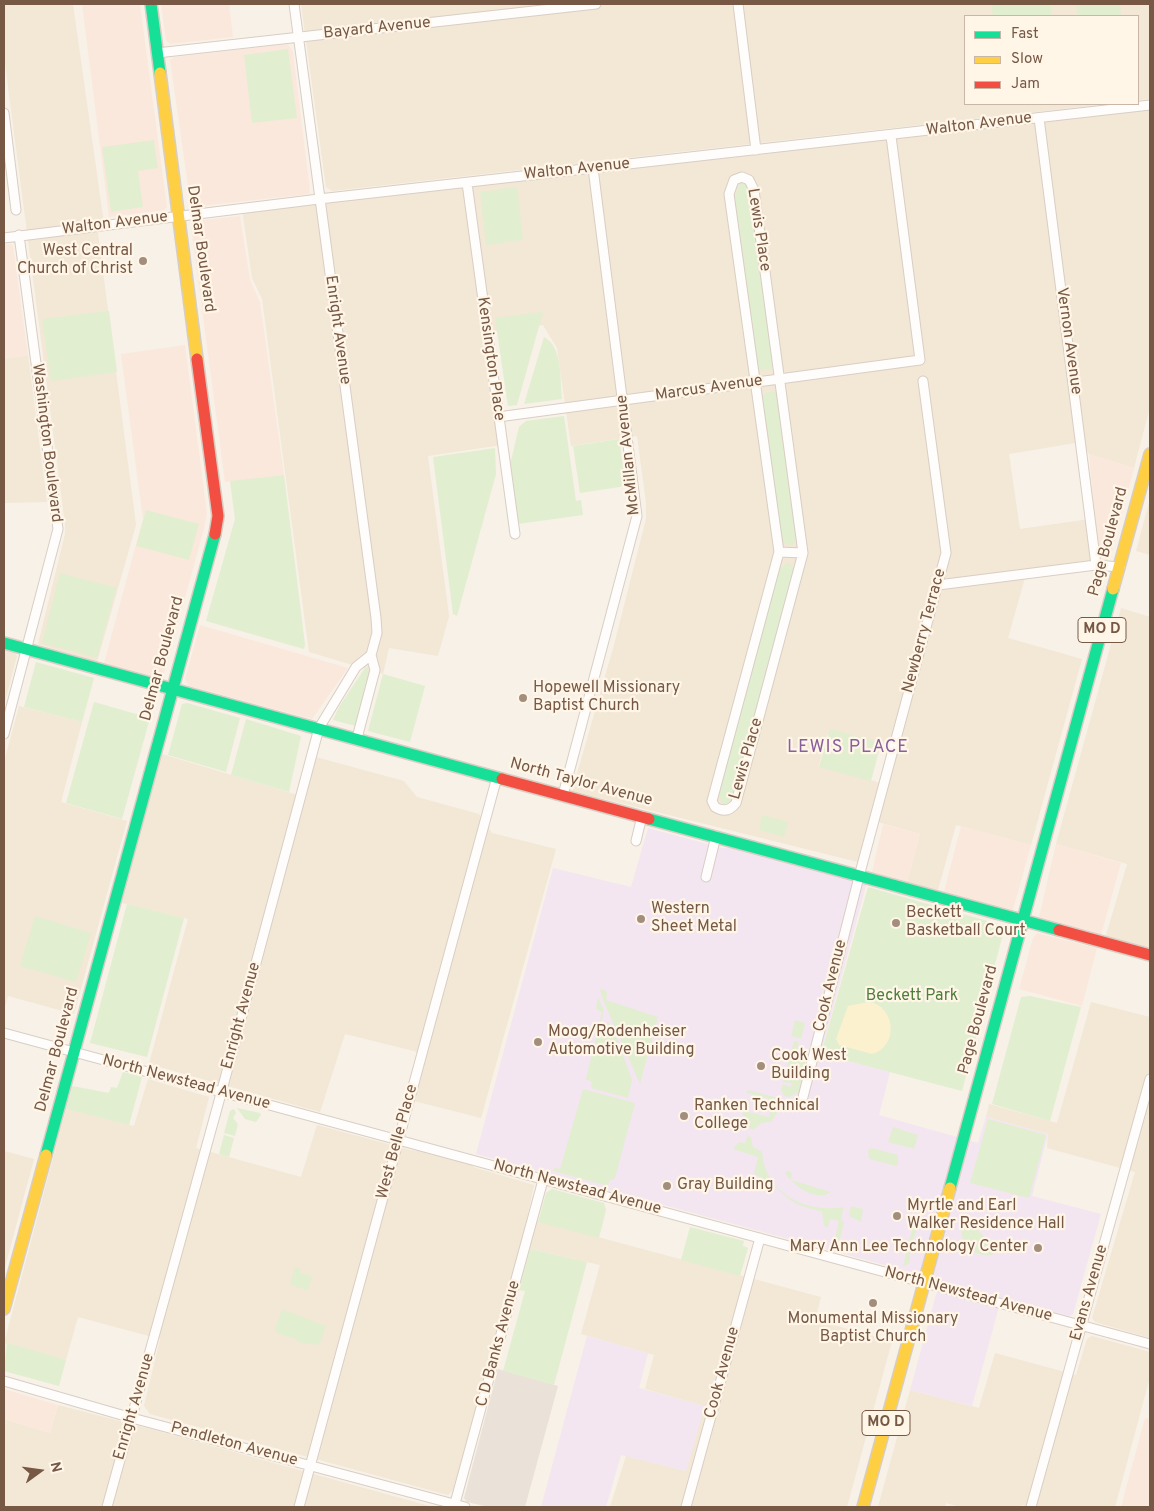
<!DOCTYPE html>
<style>
body{margin:0}
#map{position:relative;width:1154px;height:1511px;overflow:hidden;background:#f7f1e7;font-family:Overpass,sans-serif}
canvas{display:block}
.frame{position:absolute;inset:0;border:5px solid #765845;pointer-events:none}
.legend{position:absolute;left:964px;top:15px;width:175px;height:90px;box-sizing:border-box;background:#fff6e8;border:1px solid #c8b7a7;margin:0;padding:6px 9px;list-style:none;font-size:15px;color:#765845}
.legend li{display:flex;align-items:center;gap:10px;height:25px}
.legend b{width:25px;border:1px solid #c8b7a7}
.north{position:absolute;left:15px;top:1446px;width:50px;height:50px;-webkit-text-stroke:4px #fff6e8;paint-order:stroke;rotate:76deg;font-size:14px;font-weight:700;line-height:20px;text-align:center;color:#765845}
.north::after{content:'';display:block;margin:auto;width:18px;height:22px;background:#765845;clip-path:polygon(50% 0,100% 100%,50% 72%,0 100%)}
</style>
<div id="map">
<canvas width="1154" height="1511"></canvas>
<div class="frame"></div>
<ul class="legend">
<li><b style="height:6px;background:#16e098"></b>Fast</li>
<li><b style="height:6px;background:#ffcf43"></b>Slow</li>
<li><b style="height:6px;background:#f24e42"></b>Jam</li>
</ul>
<div class="north">N</div>
</div>
<script>
const context = document.querySelector('canvas').getContext('2d');
context.lineJoin = 'round';
function paint(path, color) { context.fillStyle = color; context.fill(path, 'evenodd'); }
function strokePath(path, color, width, dash) { context.strokeStyle = color; context.lineWidth = width; context.lineCap = dash ? 'butt' : 'round'; context.setLineDash(dash || []); context.stroke(path); }
function label(font, color, halo, rows, align = 'center') {
  context.font = font + ' Overpass,sans-serif'; context.lineWidth = 4.5; context.setLineDash([]); context.textBaseline = 'middle'; context.strokeStyle = halo; context.fillStyle = color; for (const [text, x, y, turn = 0] of rows) {
    context.save(); context.translate(x, y); context.rotate((+turn || 0) * Math.PI / 180); context.textAlign = isNaN(turn) ? turn : align; if (halo) context.strokeText(text, 0, 0); context.fillText(text, 0, 0); context.restore();
  }
}
const residential = new Path2D(`
 M 4,4 L 73,4 L 103,217 L 98,233 L 136,525 L 97,662 L 38,644 L 65,534 L 65,524 L 4,56 Z
 M 301,4 L 1150,4 L 1150,99 L 1138,100 L 1138,16 L 965,16 L 965,104 L 1106,104 L 332,191 L 326,187 Z
 M 1150,105 L 1150,407 L 1134,468 L 1089,454 L 1081,442 L 1009,454 L 1020,529 L 1090,519 L 1096,565 L 1026,574 L 1008,638 L 1082,659 L 1031,845 L 956,825 L 938,890 L 907,882 L 920,834 L 874,821 L 862,863 L 572,791 L 614,645 L 646,519 L 646,503 L 637,436 L 571,446 L 557,348 L 543,325 L 487,333 L 502,445 L 428,456 L 449,616 L 438,656 L 389,648 L 383,674 L 309,652 L 262,299 L 252,278 L 242,209 ZM 827,735 L 893,750 L 884,784 L 819,765 Z
 M 28,355 L 47,502 L 4,503 L 4,359 Z
 M 1150,499 L 1150,555 L 1136,551 Z
 M 1121,608 L 1150,617 L 1150,955 L 1104,942 L 1127,864 L 1056,844 Z
 M 4,649 L 14,652 L 17,656 L 4,706 Z
 M 19,706 L 82,722 L 61,802 L 127,821 L 74,1014 L 8,996 L 4,1011 L 4,762 Z
 M 162,754 L 301,796 L 312,756 L 404,781 L 417,797 L 479,814 L 492,833 L 556,849 L 481,1118 L 410,1100 L 422,1053 L 345,1034 L 320,1112 L 149,1064 L 188,919 L 122,903 Z
 M 1091,1002 L 1150,1017 L 1150,1338 L 1095,1322 L 1092,1318 L 1135,1172 L 1047,1148 L 1048,1134 L 986,1117 L 989,1104 L 1057,1123 Z
 M 148,1079 L 209,1097 L 196,1148 L 301,1177 L 317,1125 L 410,1150 L 472,1159 L 473,1167 L 534,1185 L 527,1218 L 821,1297 L 815,1320 L 892,1341 L 847,1507 L 610,1507 L 626,1456 L 686,1471 L 704,1406 L 645,1389 L 654,1355 L 581,1334 L 600,1265 L 526,1248 L 498,1347 L 453,1490 L 448,1495 L 150,1414 L 144,1406 L 160,1339 L 78,1317 L 66,1360 L 4,1343 L 66,1109 L 134,1126 Z
 M 4,1151 L 34,1159 L 4,1271 Z
 M 1092,1336 L 1150,1352 L 1150,1377 L 1115,1507 L 1031,1507 L 1022,1505 L 1021,1507 L 960,1507 L 946,1503 L 945,1507 L 878,1507 L 910,1390 L 979,1408 L 995,1353 L 1076,1375 L 1087,1339 Z
 M 58,1405 L 147,1428 L 433,1507 L 4,1507 L 4,1419 L 50,1433 Z`);
const commercial = new Path2D(`
 M 82,4 L 140,4 L 167,207 L 164,210 L 109,217 Z
 M 161,4 L 229,4 L 233,37 L 170,44 L 166,40 Z
 M 288,44 L 293,52 L 310,190 L 309,194 L 191,207 L 170,60 L 174,57 Z
 M 240,216 L 250,280 L 260,302 L 284,475 L 225,482 L 191,226 L 196,221 Z
 M 11,244 L 13,246 L 28,355 L 4,359 L 4,245 Z
 M 185,345 L 207,513 L 204,529 L 164,673 L 155,677 L 104,663 L 143,519 L 121,354 Z
 M 1089,454 L 1134,468 L 1110,558 L 1107,560 L 1101,560 L 1098,556 Z
 M 200,625 L 348,668 L 312,719 L 189,686 L 185,679 Z
 M 883,824 L 920,834 L 907,882 L 872,872 Z
 M 961,826 L 1031,845 L 1013,910 L 944,892 Z
 M 1056,844 L 1121,863 L 1101,935 L 1039,917 Z
 M 1037,933 L 1097,948 L 1082,1006 L 1019,989 L 1033,938 Z
 M 4,1389 L 58,1405 L 50,1433 L 4,1419 Z
 M 1145,1418 L 1150,1419 L 1150,1507 L 1121,1507 Z`);
const industrial = new Path2D(`
 M 498,1369 L 558,1386 L 525,1507 L 489,1507 L 467,1502 L 464,1498 Z`);
const education = new Path2D(`
 M 648,828 L 722,848 L 753,847 L 868,878 L 821,1054 L 890,1072 L 879,1115 L 978,1143 L 986,1117 L 1048,1134 L 1032,1196 L 1101,1214 L 1073,1314 L 1070,1316 L 1001,1299 L 972,1406 L 910,1390 L 940,1280 L 476,1154 L 553,868 L 631,887 Z
 M 587,1336 L 648,1353 L 639,1388 L 705,1406 L 686,1471 L 621,1455 L 606,1507 L 541,1507 Z`);
const green = new Path2D(`
 M 991,4 L 1050,4 L 1052,16 L 993,16 Z
 M 1076,4 L 1120,4 L 1121,16 L 1078,16 Z
 M 288,49 L 297,118 L 252,123 L 244,55 Z
 M 154,140 L 158,168 L 138,171 L 143,207 L 111,212 L 102,147 Z
 M 741,180 L 750,188 L 774,364 L 770,370 L 761,370 L 758,366 L 735,197 Z
 M 517,187 L 523,240 L 486,245 L 480,192 Z
 M 109,311 L 117,372 L 51,381 L 42,319 Z
 M 543,312 L 517,405 L 508,406 L 495,318 Z
 M 544,337 C 563,347 560,380 562,399 L 524,404 Z
 M 775,391 L 778,394 L 797,538 L 792,545 L 788,545 L 782,541 L 762,399 L 765,393 Z
 M 564,416 L 576,501 L 581,500 L 583,515 L 518,524 L 510,465 L 519,427 L 526,421 Z
 M 619,439 L 626,486 L 580,493 L 573,446 Z
 M 495,448 L 496,474 L 457,616 L 453,614 L 433,457 Z
 M 284,475 L 305,645 L 304,649 L 206,621 L 235,519 L 230,481 Z
 M 146,510 L 199,524 L 189,560 L 136,546 Z
 M 785,563 L 790,563 L 795,571 L 733,799 L 723,806 L 718,793 L 779,568 L 784,567 Z
 M 60,573 L 116,588 L 97,658 L 42,643 Z
 M 36,662 L 94,678 L 82,722 L 24,707 Z
 M 365,668 L 368,668 L 370,674 L 356,726 L 333,720 L 339,707 Z
 M 383,674 L 425,686 L 410,742 L 368,731 Z
 M 94,702 L 150,718 L 122,819 L 66,803 Z
 M 187,703 L 240,718 L 226,772 L 168,755 L 182,704 Z
 M 246,719 L 301,736 L 289,792 L 231,775 Z
 M 830,729 L 881,743 L 871,781 L 819,767 Z
 M 762,815 L 788,822 L 784,837 L 759,830 Z
 M 868,887 L 1005,926 L 962,1091 L 821,1054 Z
 M 127,904 L 184,918 L 147,1057 L 90,1043 Z
 M 35,916 L 91,933 L 76,982 L 20,966 Z
 M 602,989 L 607,992 L 606,1000 L 658,1017 L 640,1084 L 604,1002 L 600,990 Z
 M 1030,996 L 1081,1007 L 1050,1121 L 992,1104 L 1021,997 Z
 M 598,997 L 604,1011 L 601,1023 L 606,1024 L 608,1021 L 618,1041 L 632,1080 L 628,1098 L 591,1088 L 592,1082 L 586,1079 L 602,1012 L 596,1009 Z
 M 795,1020 L 805,1023 L 801,1039 L 791,1036 Z
 M 794,1041 L 799,1042 L 796,1054 L 799,1055 L 803,1044 L 799,1057 L 808,1059 L 799,1092 L 789,1097 L 784,1096 L 781,1090 L 783,1084 L 791,1087 L 791,1083 L 783,1082 Z
 M 123,1072 L 142,1077 L 129,1125 L 66,1109 L 72,1086 L 109,1093 L 111,1087 L 117,1088 Z
 M 583,1089 L 635,1103 L 615,1178 L 609,1181 L 608,1186 L 553,1171 L 554,1168 L 560,1169 Z
 M 748,1090 L 778,1098 L 783,1103 L 771,1122 L 761,1123 L 753,1130 L 749,1128 L 751,1121 L 745,1119 L 745,1116 L 742,1115 L 744,1111 L 769,1117 L 773,1100 L 747,1093 Z
 M 237,1108 L 260,1113 L 261,1115 L 256,1122 L 245,1119 Z
 M 234,1109 L 236,1113 L 233,1118 L 238,1124 L 235,1136 L 224,1133 L 230,1111 Z
 M 988,1119 L 1046,1135 L 1029,1198 L 970,1183 Z
 M 893,1127 L 918,1135 L 914,1149 L 888,1142 Z
 M 224,1135 L 234,1138 L 229,1157 L 219,1154 Z
 M 747,1136 L 751,1137 L 753,1147 L 762,1152 C 765,1193 806,1214 844,1207 L 841,1219 L 844,1223 L 838,1245 L 834,1243 L 839,1221 L 830,1219 L 828,1227 L 824,1226 L 822,1211 C 801,1208 787,1201 773,1183 L 765,1186 L 766,1180 L 754,1174 L 758,1157 L 733,1149 L 739,1142 L 745,1143 Z
 M 872,1148 L 898,1155 L 898,1164 L 896,1166 L 869,1159 L 868,1150 Z
 M 788,1171 L 792,1173 L 791,1180 L 831,1192 C 817,1203 792,1185 785,1172 Z
 M 552,1189 L 604,1203 L 606,1210 L 599,1238 L 538,1222 L 546,1193 Z
 M 851,1206 L 863,1209 L 861,1222 L 849,1216 Z
 M 968,1212 L 969,1224 C 975,1225 991,1245 1001,1251 C 987,1259 975,1255 964,1244 L 960,1227 Z
 M 913,1226 L 917,1230 L 910,1247 L 910,1262 L 905,1266 L 903,1266 Z
 M 690,1227 L 744,1241 L 743,1246 L 748,1248 L 740,1276 L 681,1260 Z
 M 530,1249 L 587,1262 L 554,1385 L 503,1371 L 525,1291 L 519,1290 Z
 M 295,1267 L 301,1269 L 300,1273 L 312,1276 L 308,1290 L 290,1285 Z
 M 284,1310 L 326,1326 L 320,1343 L 316,1345 L 298,1342 L 296,1339 L 278,1334 L 275,1329 L 281,1312 Z
 M 7,1343 L 66,1360 L 59,1386 L 4,1371 Z`);
const sand = new Path2D(`
 M 868,1002 C 896,1005 899,1047 872,1054 L 839,1045 L 836,1039 L 848,1006 Z`);
const street = new Path2D(`
 M 294,4 L 376,618 L 377,633 L 371,655 L 375,670 L 357,738
 M 738,4 L 756,150
 M 157,53 L 596,4
 M 4,113 L 16,210
 M 1039,118 L 1096,565
 M 742,177 L 749,180 L 754,190 L 803,553 L 736,803 C 730,811 723,812 715,807 L 712,801 L 779,552 L 729,194 L 734,180 Z
 M 467,183 L 515,534
 M 4,238 L 319,199 L 1150,105
 M 498,417 L 920,360 L 891,136
 M 779,552 L 803,553
 M 938,585 L 1096,565 L 1120,567
 M 4,734 L 58,529 L 19,235
 M 563,795 L 637,516 L 593,168
 M 636,841 L 642,816
 M 706,877 L 716,836
 M 4,1033 L 1150,1344
 M 803,1097 L 861,869 L 946,553 L 923,381
 M 4,1381 L 132,1418 L 465,1507
 M 107,1507 L 219,1101 L 319,728 L 356,667 L 371,655
 M 299,1507 L 497,777
 M 454,1507 L 543,1180
 M 686,1507 L 760,1238
 M 1031,1507 L 1150,1079`);
const fast = new Path2D(`
 M 151,4 L 160,73
 M 4,643 L 502,779
 M 649,819 L 1059,930
 M 46,1155 L 215,534
 M 950,1188 L 1113,589`);
const slow = new Path2D(`
 M 160,73 L 197,359
 M 1113,589 L 1150,454
 M 4,1309 L 46,1155
 M 863,1507 L 950,1188`);
const jam = new Path2D(`
 M 197,359 L 218,516 L 215,534
 M 502,779 L 649,819
 M 1059,930 L 1150,955`);
const markers = [
 [143,261,5,"#a38e7e"],
 [523,698,5,"#a38e7e"],
 [641,919,5,"#a38e7e"],
 [896,923,5,"#a38e7e"],
 [538,1042,5,"#a38e7e"],
 [761,1066,5,"#a38e7e"],
 [684,1116,5,"#a38e7e"],
 [667,1186,5,"#a38e7e"],
 [897,1216,5,"#a38e7e"],
 [1038,1248,5,"#a38e7e"],
 [873,1303,5,"#a38e7e"]
];
const shields = [
 [1102,630,48],
 [886,1423,48]
];
const shieldNames = [
 ["MO D",1102,630],
 ["MO D",886,1423]
];
const streetNames = [
 ["Bayard Avenue",377,29,-6],
 ["Walton Avenue",979,125,-7],
 ["Walton Avenue",577,170,-6],
 ["Walton Avenue",115,224,-7],
 ["Lewis Place",758,230,81],
 ["Delmar Boulevard",200,249,82],
 ["Enright Avenue",337,330,82],
 ["Vernon Avenue",1068,341,82],
 ["Kensington Place",490,359,82],
 ["Marcus Avenue",709,389,-8],
 ["Washington Boulevard",46,443,83],
 ["McMillan Avenue",629,455,-96],
 ["Page Boulevard",1109,542,-75],
 ["Newberry Terrace",925,631,-75],
 ["Delmar Boulevard",163,659,-75],
 ["Lewis Place",747,759,-74],
 ["North Taylor Avenue",581,783,15],
 ["Cook Avenue",831,986,-76],
 ["Enright Avenue",242,1016,-75],
 ["Page Boulevard",979,1020,-75],
 ["Delmar Boulevard",58,1050,-75],
 ["North Newstead Avenue",186,1083,15],
 ["West Belle Place",398,1142,-75],
 ["North Newstead Avenue",577,1188,15],
 ["Evans Avenue",1090,1293,-74],
 ["North Newstead Avenue",968,1295,15],
 ["C D Banks Avenue",499,1344,-75],
 ["Cook Avenue",723,1373,-75],
 ["Enright Avenue",135,1407,-74],
 ["Pendleton Avenue",234,1445,15]
];
const poiNames = [
 ["West Central",133,252,"right"],
 ["Church of Christ",133,270,"right"],
 ["Hopewell Missionary",533,689],
 ["Baptist Church",533,707],
 ["Western",651,910],
 ["Sheet Metal",651,928],
 ["Beckett",906,914],
 ["Basketball Court",906,932],
 ["Moog/Rodenheiser",548,1033],
 ["Automotive Building",548,1051],
 ["Cook West",771,1057],
 ["Building",771,1075],
 ["Ranken Technical",694,1107],
 ["College",694,1125],
 ["Gray Building",677,1186],
 ["Myrtle and Earl",907,1207],
 ["Walker Residence Hall",907,1225],
 ["Mary Ann Lee Technology Center",1028,1248,"right"],
 ["Monumental Missionary",873,1320,"center"],
 ["Baptist Church",873,1338,"center"]
];
const parkNames = [
 ["Beckett Park",912,997]
];
const neighbourhoodNames = [
 ["LEWIS PLACE",848,748]
];
paint(residential, '#f3e7d6');
paint(commercial, '#fbe8dc');
paint(industrial, '#eae1d8');
paint(education, '#f3e6f1');
paint(green, '#e2eed0');
paint(sand, '#fbf1ce');
strokePath(street, '#d8cec5', 11);
strokePath(fast, '#d8cdc3', 14);
strokePath(slow, '#d8cdc3', 14);
strokePath(jam, '#d8cdc3', 14);
strokePath(street, '#fefdfb', 9);
strokePath(fast, '#16e098', 11);
strokePath(slow, '#ffcf43', 11);
strokePath(jam, '#f24e42', 11);
for (const [x, y, r, color] of markers) { const dot = new Path2D(); dot.arc(x, y, r, 0, 2 * Math.PI); context.fillStyle = color; context.fill(dot); strokePath(dot, '#fff6e8', 2); }
for (const [x, y, w] of shields) { const box = new Path2D(); box.roundRect(x - w / 2, y - 12.5, w, 25, 4); context.fillStyle = '#fff6e8'; context.fill(box); strokePath(box, '#765845', 1); }
label('bold 15px', '#765845', null, shieldNames);
label('16px', '#765845', '#fff6e8', streetNames);
label('16px', '#765845', '#fff6e8', poiNames, 'left');
label('16px', '#4e7d3c', '#fff6e8', parkNames);
context.letterSpacing = '1px';
label('18px', '#88609b', '#fff6e8', neighbourhoodNames);
context.letterSpacing = '0px';
</script>
